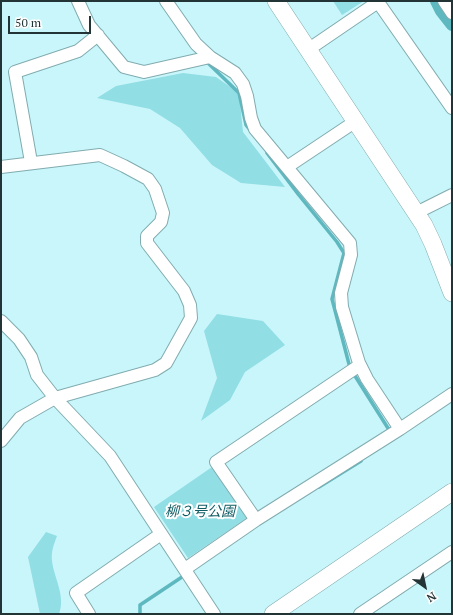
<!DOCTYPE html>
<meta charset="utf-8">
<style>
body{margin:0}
#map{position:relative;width:453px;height:615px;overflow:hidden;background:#c9f6fa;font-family:"PT Serif",serif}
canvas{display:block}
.frame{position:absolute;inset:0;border:2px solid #233436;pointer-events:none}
.north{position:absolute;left:405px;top:567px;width:40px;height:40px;-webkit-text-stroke:3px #fff;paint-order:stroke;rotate:147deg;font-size:11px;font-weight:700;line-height:16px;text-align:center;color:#233436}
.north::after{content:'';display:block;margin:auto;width:14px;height:18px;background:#233436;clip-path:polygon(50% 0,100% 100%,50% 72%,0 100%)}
.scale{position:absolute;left:8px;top:16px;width:83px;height:18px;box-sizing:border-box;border:2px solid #233436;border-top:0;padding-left:5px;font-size:12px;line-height:14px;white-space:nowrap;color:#233436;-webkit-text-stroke:3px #fff;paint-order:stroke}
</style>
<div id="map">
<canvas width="453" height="615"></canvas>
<div class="frame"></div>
<div class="north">N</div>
<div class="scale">50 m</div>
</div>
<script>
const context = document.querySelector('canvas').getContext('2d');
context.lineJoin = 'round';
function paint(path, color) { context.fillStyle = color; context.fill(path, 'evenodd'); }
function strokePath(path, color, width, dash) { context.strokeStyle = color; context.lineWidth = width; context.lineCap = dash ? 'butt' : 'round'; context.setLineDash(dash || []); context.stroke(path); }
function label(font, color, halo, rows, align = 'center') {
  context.font = font + ' "PT Serif","Noto Sans JP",serif'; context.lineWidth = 4; context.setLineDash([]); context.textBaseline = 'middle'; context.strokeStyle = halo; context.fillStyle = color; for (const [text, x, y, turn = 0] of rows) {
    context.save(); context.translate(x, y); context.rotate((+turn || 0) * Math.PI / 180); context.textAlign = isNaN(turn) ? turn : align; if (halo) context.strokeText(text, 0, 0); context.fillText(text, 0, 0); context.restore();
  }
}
const green = new Path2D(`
 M 333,1 L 364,1 L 342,15 Z
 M 183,73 L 216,77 L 239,93 L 243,132 L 285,187 L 241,183 L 212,165 L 180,128 L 150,109 L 97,98 L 116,86 Z
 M 217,314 L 263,321 L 285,345 L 245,372 L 230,400 L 201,421 L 217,378 L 204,331 Z
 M 212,467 L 247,518 L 188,558 L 154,507 Z
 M 46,532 L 57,536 C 54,544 51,551 52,561 C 54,578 66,596 59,614 L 40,614 L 28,557 Z`);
const stream = new Path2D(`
 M 209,64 L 239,93 L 246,125 L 250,130
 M 267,153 L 298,194 L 337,242 L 344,253 L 332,299 L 350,368 L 391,433
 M 319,487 L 361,461
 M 140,614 L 140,605 L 185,575`);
const canal = new Path2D(`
 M 436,1 L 441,11 L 452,25`);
const street = new Path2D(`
 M 78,1 L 89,25 L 124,67 L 144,72 L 210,57
 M 166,1 L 196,44 L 210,57 L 235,73 L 243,84 L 247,96 L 251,118 L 255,129 L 350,243 L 351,255 L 341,293 L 342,307 L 359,363 L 367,379 L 400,429
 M 444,1 L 452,13
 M 309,49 L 378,2 L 452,108
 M 31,162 L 15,72 L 78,51 L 98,35
 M 1,167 L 100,155 L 124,166 L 148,179 L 155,189 L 163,213 L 161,222 L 147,236 L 147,243 L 184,291 L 190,305 L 191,318 L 166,363 L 155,370 L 55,398 L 20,418 L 1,441
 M 287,167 L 356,121
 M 416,213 L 452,195
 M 1,321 L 19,339 L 31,357 L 37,375 L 55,398 L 110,456 L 214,614
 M 256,520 L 216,462 L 360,365
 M 185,569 L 256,520 L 400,429 L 452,394
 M 89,614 L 76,593 L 161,534
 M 360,614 L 452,552`);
const secondary = new Path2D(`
 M 276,1 L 424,225 L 433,244 L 452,293
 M 273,614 L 452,492`);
const parkNames = [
 ["柳３号公園",200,512]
];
paint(green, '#91dee5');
strokePath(stream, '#5eb8c0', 3.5);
strokePath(canal, '#5eb8c0', 12);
strokePath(street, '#81acb0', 14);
strokePath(secondary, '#81acb0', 18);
strokePath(street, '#fff', 12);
strokePath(secondary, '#fff', 17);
label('italic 14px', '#0f5c63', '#fff', parkNames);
</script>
